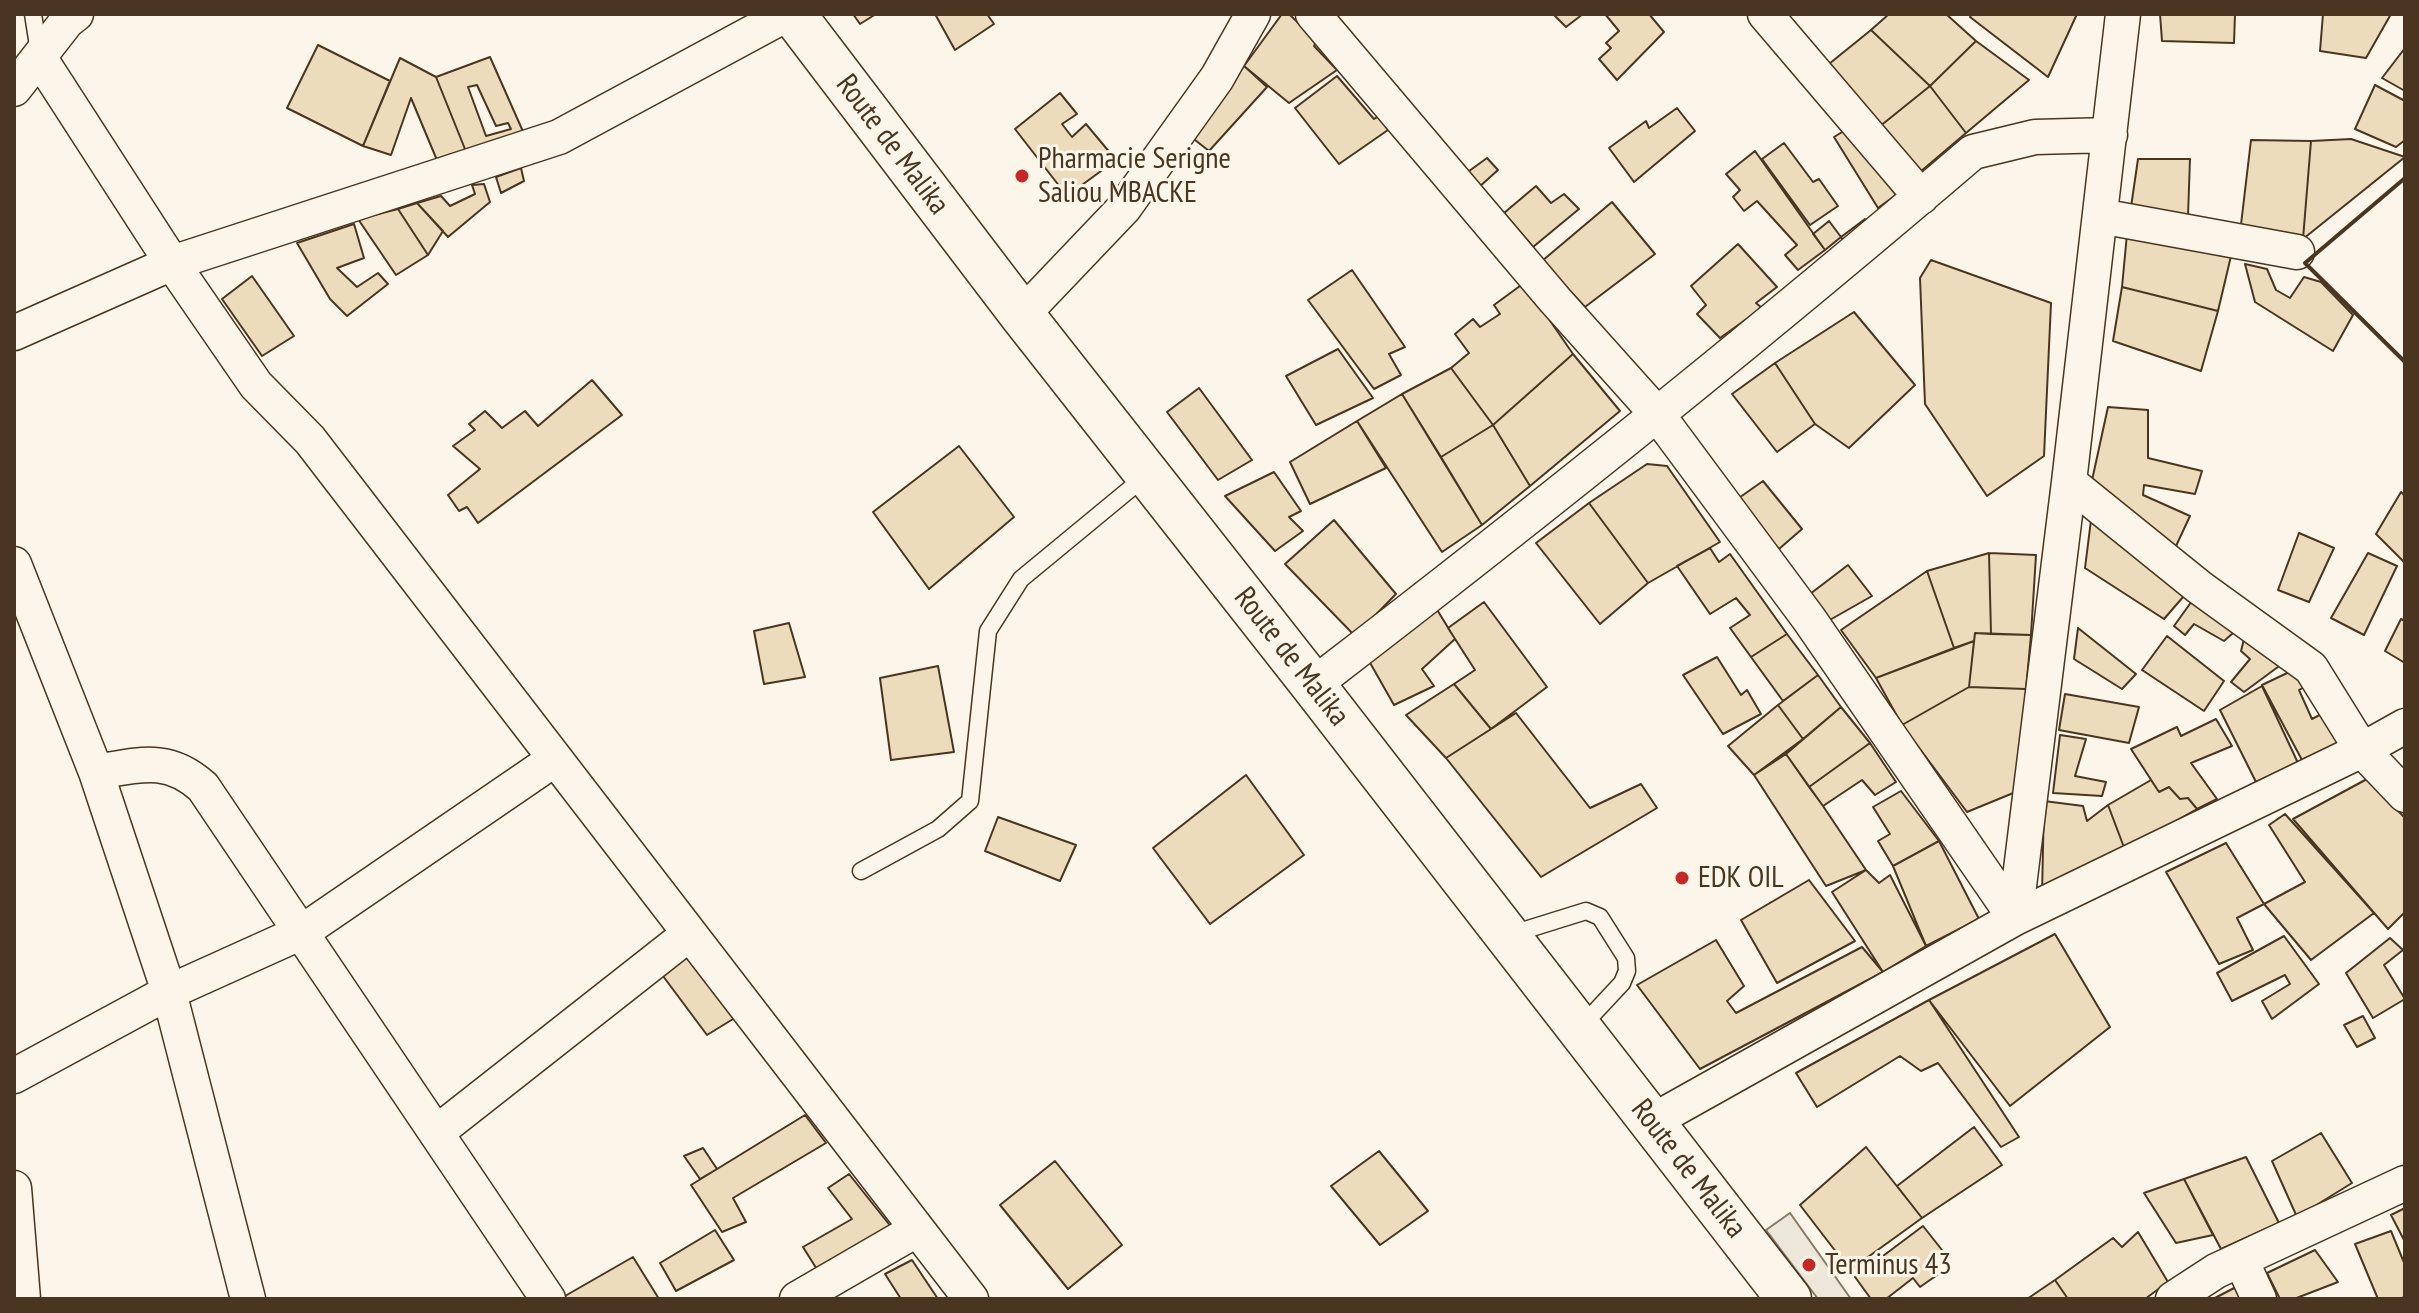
<!DOCTYPE html>
<style>
body{margin:0}
#map{position:relative;width:2419px;height:1313px;overflow:hidden;background:#fbf6e9;font-family:"PT Sans Narrow",sans-serif}
canvas{display:block}
.frame{position:absolute;inset:0;border:16px solid #4a3520;pointer-events:none}
</style>
<div id="map">
<canvas width="2419" height="1313"></canvas>
<div class="frame"></div>
</div>
<script>
const context = document.querySelector('canvas').getContext('2d');
context.lineJoin = 'round';
function paint(path, color) { context.fillStyle = color; context.fill(path, 'evenodd'); }
function strokePath(path, color, width, dash) { context.strokeStyle = color; context.lineWidth = width; context.lineCap = dash ? 'butt' : 'round'; context.setLineDash(dash || []); context.stroke(path); }
function label(font, color, halo, rows, align = 'center') {
  context.font = font + ' "PT Sans Narrow",sans-serif'; context.lineWidth = 6; context.setLineDash([]); context.textBaseline = 'middle'; context.strokeStyle = halo; context.fillStyle = color; for (const [text, x, y, turn = 0] of rows) {
    context.save(); context.translate(x, y); context.rotate((+turn || 0) * Math.PI / 180); context.textAlign = isNaN(turn) ? turn : align; if (halo) context.strokeText(text, 0, 0); context.fillText(text, 0, 0); context.restore();
  }
}
const parking = new Path2D(`
 M 1790,1213 L 1851,1299 L 1818,1299 L 1766,1230 Z`);
const building = new Path2D(`
 M 853,14 L 876,14 L 860,24 Z
 M 935,14 L 987,14 L 994,24 L 955,50 Z
 M 1282,14 L 1289,14 L 1317,41 L 1314,46 L 1337,70 L 1289,103 L 1244,66 Z
 M 1553,14 L 1583,14 L 1566,27 Z
 M 1605,14 L 1649,14 L 1664,32 L 1617,80 L 1599,59 L 1611,48 L 1606,43 L 1619,31 Z
 M 1889,14 L 1946,14 L 1976,41 L 1930,86 L 1871,30 Z
 M 1972,14 L 2077,14 L 2048,77 L 1970,17 Z
 M 2160,14 L 2235,14 L 2234,43 L 2162,41 Z
 M 2323,14 L 2391,14 L 2366,58 L 2320,51 Z
 M 1871,30 L 1930,86 L 1879,127 L 1824,68 Z
 M 1976,41 L 2029,80 L 1966,133 L 1930,86 Z
 M 318,45 L 390,81 L 363,146 L 287,108 Z
 M 2405,48 L 2405,91 L 2382,78 Z
 M 490,57 L 525,136 L 467,154 L 436,77 ZM 477,85 L 496,126 L 508,123 L 511,129 L 486,136 L 468,87 Z
 M 400,58 L 436,77 L 467,154 L 439,165 L 411,98 L 391,155 L 363,146 Z
 M 1244,66 L 1267,87 L 1209,151 L 1190,136 Z
 M 1337,76 L 1374,119 L 1379,116 L 1388,130 L 1339,164 L 1295,108 Z
 M 2375,85 L 2405,101 L 2405,140 L 2396,147 L 2355,129 Z
 M 1930,86 L 1966,133 L 1913,178 L 1879,127 Z
 M 1060,93 L 1077,114 L 1062,124 L 1072,137 L 1086,124 L 1116,160 L 1067,196 L 1015,129 Z
 M 1677,108 L 1695,131 L 1634,182 L 1609,148 L 1646,121 L 1649,128 Z
 M 1847,129 L 1896,195 L 1878,208 L 1834,137 Z
 M 2351,139 L 2405,157 L 2303,239 L 2311,141 Z
 M 2251,140 L 2311,141 L 2303,239 L 2240,233 Z
 M 1784,143 L 1813,182 L 1819,179 L 1838,206 L 1810,225 L 1762,159 Z
 M 1755,151 L 1825,250 L 1798,270 L 1785,255 L 1797,245 L 1757,201 L 1744,211 L 1733,197 L 1740,190 L 1726,174 Z
 M 1487,158 L 1498,170 L 1478,188 L 1465,174 Z
 M 2138,159 L 2190,159 L 2188,216 L 2130,214 Z
 M 521,168 L 524,181 L 501,193 L 496,177 Z
 M 484,184 L 490,202 L 448,237 L 417,203 L 441,196 L 450,206 L 475,194 L 472,185 Z
 M 1536,186 L 1551,203 L 1564,194 L 1579,209 L 1533,247 L 1504,213 Z
 M 1612,202 L 1655,254 L 1585,307 L 1542,261 Z
 M 417,203 L 443,231 L 428,255 L 398,209 Z
 M 398,209 L 428,255 L 396,275 L 358,219 Z
 M 1865,219 L 1872,230 L 1848,249 L 1841,237 Z
 M 1829,221 L 1841,237 L 1825,250 L 1813,234 Z
 M 354,224 L 364,258 L 337,268 L 357,287 L 378,273 L 388,284 L 347,316 L 330,299 L 297,243 Z
 M 2127,234 L 2231,256 L 2218,311 L 2122,287 Z
 M 1738,244 L 1777,287 L 1756,303 L 1762,308 L 1720,338 L 1697,314 L 1706,305 L 1691,286 Z
 M 1931,260 L 2051,303 L 2044,456 L 1987,496 L 1925,404 L 1920,278 Z
 M 2245,264 L 2267,269 L 2276,290 L 2290,298 L 2304,277 L 2321,282 L 2353,315 L 2333,351 L 2255,302 Z
 M 1352,270 L 1405,347 L 1389,354 L 1401,375 L 1374,389 L 1308,300 Z
 M 252,276 L 294,336 L 262,356 L 222,299 Z
 M 1524,283 L 1573,354 L 1493,425 L 1451,368 L 1469,353 L 1455,334 L 1473,319 L 1480,327 L 1500,314 L 1494,305 Z
 M 2122,287 L 2218,311 L 2201,371 L 2113,341 Z
 M 1854,312 L 1915,385 L 1849,448 L 1815,424 L 1775,363 Z
 M 1338,349 L 1373,398 L 1316,425 L 1286,376 Z
 M 1573,354 L 1620,411 L 1530,486 L 1493,425 Z
 M 1775,363 L 1815,424 L 1777,452 L 1732,394 Z
 M 1451,368 L 1493,425 L 1441,457 L 1402,394 Z
 M 592,380 L 622,415 L 478,523 L 467,507 L 459,511 L 448,495 L 480,469 L 453,446 L 475,430 L 469,424 L 485,411 L 502,428 L 525,411 L 538,426 Z
 M 1199,388 L 1252,460 L 1218,480 L 1167,412 Z
 M 1402,394 L 1482,525 L 1442,552 L 1357,421 Z
 M 2108,407 L 2148,410 L 2148,458 L 2202,471 L 2195,494 L 2144,485 L 2143,495 L 2190,516 L 2176,546 L 2089,494 Z
 M 1357,421 L 1386,468 L 1310,504 L 1290,462 Z
 M 1493,425 L 1530,486 L 1482,525 L 1441,457 Z
 M 959,446 L 1014,517 L 929,589 L 873,512 Z
 M 1647,464 L 1667,466 L 1720,542 L 1648,583 L 1589,503 Z
 M 1274,472 L 1301,511 L 1289,517 L 1303,531 L 1275,551 L 1225,496 Z
 M 1763,481 L 1802,529 L 1779,549 L 1736,500 Z
 M 2401,492 L 2405,496 L 2405,563 L 2376,534 Z
 M 1589,503 L 1648,583 L 1600,624 L 1536,543 Z
 M 2092,512 L 2190,589 L 2164,619 L 2085,568 Z
 M 1334,520 L 1396,594 L 1355,636 L 1285,564 Z
 M 2299,533 L 2334,548 L 2309,602 L 2278,590 Z
 M 1710,548 L 1719,562 L 1730,554 L 1787,634 L 1751,657 L 1730,628 L 1750,615 L 1736,598 L 1710,614 L 1677,566 Z
 M 1989,553 L 1991,634 L 1975,633 L 1974,641 L 1954,648 L 1927,571 Z
 M 1989,553 L 2036,555 L 2031,635 L 1991,634 Z
 M 2368,553 L 2397,566 L 2364,635 L 2331,618 Z
 M 1848,565 L 1872,596 L 1828,621 L 1810,594 Z
 M 1927,571 L 1954,648 L 1876,678 L 1841,630 Z
 M 2197,594 L 2241,626 L 2224,641 L 2194,624 L 2185,635 L 2174,626 Z
 M 1484,602 L 1547,687 L 1491,729 L 1454,684 L 1475,670 L 1448,628 Z
 M 1436,608 L 1455,639 L 1422,669 L 1434,686 L 1394,705 L 1369,661 Z
 M 2401,619 L 2405,621 L 2405,663 L 2385,651 Z
 M 789,623 L 805,677 L 764,684 L 754,631 Z
 M 2078,628 L 2136,674 L 2122,689 L 2074,659 Z
 M 1975,633 L 2031,635 L 2026,689 L 1969,687 Z
 M 1787,634 L 1818,675 L 1783,701 L 1751,657 Z
 M 2245,635 L 2286,661 L 2244,692 L 2231,682 L 2250,659 L 2241,651 Z
 M 2167,636 L 2224,681 L 2204,711 L 2142,670 Z
 M 1974,641 L 1969,687 L 1902,725 L 1876,678 Z
 M 1717,657 L 1741,695 L 1747,690 L 1761,714 L 1723,734 L 1683,675 Z
 M 2304,665 L 2313,682 L 2299,690 L 2312,719 L 2329,710 L 2345,740 L 2302,760 L 2262,685 Z
 M 938,666 L 954,752 L 891,760 L 880,678 Z
 M 1818,675 L 1841,707 L 1803,739 L 1778,705 Z
 M 1454,684 L 1491,729 L 1446,758 L 1406,715 Z
 M 2262,686 L 2298,763 L 2256,782 L 2220,710 Z
 M 1969,687 L 2026,689 L 2023,789 L 1967,812 L 1902,725 Z
 M 2065,694 L 2139,707 L 2129,743 L 2059,730 Z
 M 1778,705 L 1803,739 L 1754,775 L 1728,746 Z
 M 1841,707 L 1870,743 L 1809,787 L 1786,754 Z
 M 1516,713 L 1590,808 L 1641,784 L 1657,808 L 1541,877 L 1446,758 Z
 M 2216,719 L 2232,746 L 2191,763 L 2217,799 L 2197,809 L 2188,798 L 2180,799 L 2169,787 L 2159,792 L 2131,749 L 2177,727 L 2181,736 Z
 M 2060,735 L 2086,739 L 2075,776 L 2106,782 L 2102,796 L 2053,793 Z
 M 1870,743 L 1896,782 L 1875,795 L 1862,780 L 1823,806 L 1809,787 Z
 M 1786,754 L 1823,806 L 1866,870 L 1826,886 L 1754,775 Z
 M 1246,775 L 1304,855 L 1210,924 L 1153,848 Z
 M 2367,779 L 2405,818 L 2405,912 L 2388,929 L 2293,819 Z
 M 2151,780 L 2159,792 L 2169,787 L 2180,799 L 2188,798 L 2197,809 L 2125,850 L 2108,805 Z
 M 1901,791 L 1939,841 L 1893,866 L 1878,841 L 1890,834 L 1873,807 Z
 M 2044,801 L 2083,806 L 2087,821 L 2108,805 L 2125,850 L 2042,895 Z
 M 2285,814 L 2374,913 L 2311,960 L 2264,904 L 2305,882 L 2269,825 Z
 M 998,817 L 1076,845 L 1060,881 L 985,851 Z
 M 1939,841 L 1979,919 L 1926,946 L 1893,866 Z
 M 2226,843 L 2264,904 L 2237,918 L 2253,950 L 2219,964 L 2166,872 Z
 M 1866,870 L 1879,883 L 1890,875 L 1926,946 L 1883,972 L 1832,892 Z
 M 1809,880 L 1855,941 L 1777,983 L 1741,920 Z
 M 2055,934 L 2110,1027 L 2010,1106 L 1929,1000 Z
 M 2284,936 L 2319,984 L 2272,1019 L 2262,1001 L 2290,984 L 2285,975 L 2232,1001 L 2217,973 Z
 M 2390,938 L 2403,950 L 2384,965 L 2405,999 L 2373,1018 L 2346,973 Z
 M 1716,940 L 1744,986 L 1727,1001 L 1736,1013 L 1862,947 L 1883,972 L 1700,1069 L 1637,985 Z
 M 685,950 L 738,1016 L 707,1035 L 660,972 Z
 M 1929,1000 L 2019,1137 L 2001,1147 L 1938,1063 L 1921,1071 L 1900,1056 L 1817,1107 L 1796,1073 Z
 M 2363,1016 L 2375,1038 L 2357,1047 L 2344,1025 Z
 M 805,1115 L 826,1143 L 733,1198 L 746,1222 L 722,1232 L 691,1185 Z
 M 1974,1127 L 2002,1165 L 1922,1218 L 1897,1186 Z
 M 2321,1133 L 2352,1183 L 2297,1217 L 2272,1161 Z
 M 1866,1147 L 1922,1218 L 1850,1270 L 1800,1205 Z
 M 703,1148 L 717,1169 L 700,1179 L 684,1156 Z
 M 1379,1151 L 1428,1211 L 1380,1245 L 1331,1186 Z
 M 2246,1157 L 2279,1223 L 2221,1249 L 2184,1179 Z
 M 1055,1161 L 1122,1245 L 1068,1289 L 1000,1205 Z
 M 849,1174 L 892,1228 L 818,1271 L 803,1247 L 852,1219 L 828,1188 Z
 M 2184,1179 L 2213,1235 L 2176,1243 L 2144,1193 Z
 M 2405,1208 L 2405,1242 L 2391,1215 Z
 M 1923,1226 L 1942,1250 L 1931,1262 L 1940,1273 L 1920,1287 L 1913,1278 L 1886,1299 L 1871,1299 L 1855,1277 Z
 M 715,1230 L 734,1260 L 676,1291 L 660,1263 Z
 M 2391,1231 L 2405,1265 L 2405,1297 L 2398,1299 L 2378,1299 L 2355,1244 Z
 M 2138,1232 L 2168,1282 L 2145,1299 L 2068,1299 L 2055,1280 L 2113,1238 L 2122,1247 Z
 M 2315,1250 L 2338,1282 L 2294,1299 L 2280,1299 L 2267,1273 Z
 M 633,1257 L 659,1299 L 567,1299 L 565,1296 Z
 M 912,1260 L 938,1299 L 901,1299 L 885,1274 Z
 M 2055,1280 L 2068,1299 L 2027,1299 Z
 M 2238,1286 L 2244,1299 L 2213,1299 Z`);
const lane = new Path2D(`
 M 33,14 L 39,52
 M 861,871 L 938,829 L 970,801 L 988,631 L 1021,579 L 1147,475
 M 1509,935 L 1586,911 L 1600,917 L 1626,958 L 1627,971 L 1622,983 L 1580,1028`);
const street = new Path2D(`
 M 1313,14 L 1555,300 L 1657,414 L 1809,619 L 2015,918
 M 1765,14 L 1921,197
 M 39,57 L 172,263 L 256,385 L 310,440 L 971,1299
 M 14,89 L 67,21 L 76,14
 M 2100,216 L 2297,252
 M 1022,315 L 1124,208 L 1217,78 L 1253,14
 M 14,333 L 172,263 L 559,137 L 787,14
 M 2069,482 L 2199,587 L 2311,668 L 2362,750 L 2405,795
 M 14,564 L 96,772 L 169,992 L 248,1299
 M 1313,685 C 1537,513 1758,336 1973,152 L 2035,137 L 2110,135
 M 96,772 C 139,765 168,755 203,787 L 548,1299
 M 2015,918 L 2069,482 L 2123,14
 M 14,1076 L 169,992 L 302,932 L 555,759
 M 1651,1122 L 2015,918 L 2362,750 L 2405,726
 M 436,1133 L 689,934
 M 14,1188 L 23,1299
 M 2241,1260 L 2259,1299
 M 797,1299 L 916,1230
 M 2173,1299 L 2216,1271 L 2405,1183`);
const secondary = new Path2D(`
 M 793,14 L 1022,315 L 1313,685 L 1789,1299`);
const wall = new Path2D(`
 M 2405,178 L 2305,263 L 2405,362`);
const markers = [
 [1022,176,8,"#c62828"],
 [1682,878,8,"#c62828"],
 [1809,1265,8,"#c62828"]
];
const streetNames = [
 ["Route de Malika",892,145,53],
 ["Route de Malika",1291,657,52],
 ["Route de Malika",1688,1169,52]
];
const poiNames = [
 ["Pharmacie Serigne",1038,159],
 ["Saliou MBACKE",1038,193],
 ["EDK OIL",1698,878],
 ["Terminus 43",1825,1265]
];
paint(parking, '#ede7d9');
strokePath(parking, '#887966', 2);
paint(building, '#ecdcbc');
strokePath(building, '#4a3520', 2);
strokePath(lane, '#4a3520', 19);
strokePath(street, '#4a3520', 37);
strokePath(secondary, '#4a3520', 47);
strokePath(lane, '#fbf6e9', 16);
strokePath(street, '#fbf6e9', 34);
strokePath(secondary, '#fbf6e9', 44);
strokePath(wall, '#4a3520', 4);
for (const [x, y, r, color] of markers) { const dot = new Path2D(); dot.arc(x, y, r, 0, 2 * Math.PI); context.fillStyle = color; context.fill(dot); strokePath(dot, '#fbf6e9', 3); }
label('30px', '#4a3520', '#fbf6e9', streetNames);
label('30px', '#4a3520', '#fbf6e9', poiNames, 'left');
</script>
